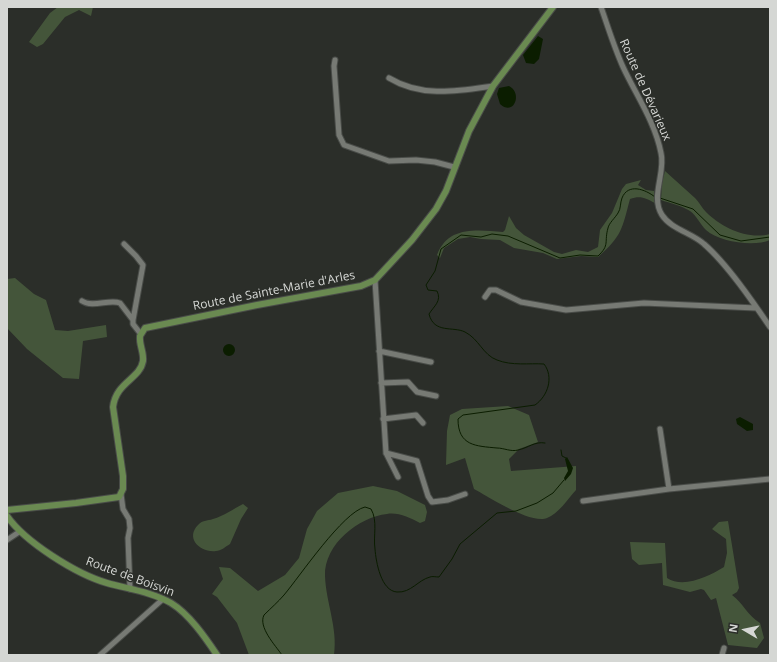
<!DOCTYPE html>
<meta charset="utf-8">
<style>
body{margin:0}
#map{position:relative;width:777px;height:662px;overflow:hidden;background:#2b2e29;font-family:"Open Sans",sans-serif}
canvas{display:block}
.frame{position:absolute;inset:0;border:8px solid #d5d7d4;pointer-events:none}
.north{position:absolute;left:725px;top:610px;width:40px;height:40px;-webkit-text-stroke:3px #2b2e29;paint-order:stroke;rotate:279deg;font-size:11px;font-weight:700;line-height:16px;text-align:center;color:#d5d7d4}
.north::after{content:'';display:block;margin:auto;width:14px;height:18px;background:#d5d7d4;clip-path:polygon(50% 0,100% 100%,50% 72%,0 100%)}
</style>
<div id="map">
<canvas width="777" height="662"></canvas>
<div class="frame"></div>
<div class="north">N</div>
</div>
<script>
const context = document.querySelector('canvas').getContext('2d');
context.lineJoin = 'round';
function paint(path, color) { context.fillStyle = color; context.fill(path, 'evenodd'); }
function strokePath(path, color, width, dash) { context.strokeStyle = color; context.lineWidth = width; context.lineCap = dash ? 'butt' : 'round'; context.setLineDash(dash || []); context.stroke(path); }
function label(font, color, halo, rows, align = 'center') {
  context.font = font + ' "Open Sans",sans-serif'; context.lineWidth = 3; context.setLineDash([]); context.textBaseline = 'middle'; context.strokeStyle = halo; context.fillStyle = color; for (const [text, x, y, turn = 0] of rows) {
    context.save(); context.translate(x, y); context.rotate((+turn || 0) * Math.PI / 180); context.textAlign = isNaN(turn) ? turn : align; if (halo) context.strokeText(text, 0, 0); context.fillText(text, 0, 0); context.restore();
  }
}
const green = new Path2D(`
 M 58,7 L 93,7 L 91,16 L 79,10 L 65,17 L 43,44 L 37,47 L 29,42 L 50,13 Z
 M 665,171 C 675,180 685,189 695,198 C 699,202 702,208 706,212 C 722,228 748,240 770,234 L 770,240 C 754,247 719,242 706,230 C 700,224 697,216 690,211 C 682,206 670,203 661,200 L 662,183 Z
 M 641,180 L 638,185 L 646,190 L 654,191 L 655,203 C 646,198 640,195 630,199 C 622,229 622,236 598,257 L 581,256 L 557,259 L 543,253 L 514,248 L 500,240 L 481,239 L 470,237 L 458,239 L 444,248 L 440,258 L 437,255 C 448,226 476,230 503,232 L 505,230 L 509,216 L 516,228 L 524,235 L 554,252 L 562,254 L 576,250 L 588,252 L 598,247 L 600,230 L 612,213 L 622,189 L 626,184 Z
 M 15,278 L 34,294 L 46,300 L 55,330 L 68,331 L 106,325 L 107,337 L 83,341 L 79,379 L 63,378 L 27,349 L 7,328 L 7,279 Z
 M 508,406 L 529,415 L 538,442 L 519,449 L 509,459 L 511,471 L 576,466 L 576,490 C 568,499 558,514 547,518 C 532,525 489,497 474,489 L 465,458 L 446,465 L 447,431 L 450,415 L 462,409 Z
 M 373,486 L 397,491 L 425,505 L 427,512 L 425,521 L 420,523 C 410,518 398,512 387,514 C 359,517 324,544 325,576 C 326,603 338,628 334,655 L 249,655 L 237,623 L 217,597 L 212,594 L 223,579 L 219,567 L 230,568 L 258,591 L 285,575 L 299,558 L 307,529 L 317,511 L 338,493 Z
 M 243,504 L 248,508 L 241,519 L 230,544 C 225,547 221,551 216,551 C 200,553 185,538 198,525 C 202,520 207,521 213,519 C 224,516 233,509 243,504 Z
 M 728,521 L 739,588 L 737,592 L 732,595 C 743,603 748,616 760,623 L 764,638 L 757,648 L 728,645 L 716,598 L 711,600 L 704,590 L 701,589 L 690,592 L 663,585 L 662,563 L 639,565 L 632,559 L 630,542 L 665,543 L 667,578 C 684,589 709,576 724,567 L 727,553 L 726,539 L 712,529 L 719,522 Z`);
const water = new Path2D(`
 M 538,36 L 543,39 L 539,59 L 534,64 L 526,63 L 523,55 Z
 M 509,86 C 523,93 514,117 500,104 L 497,94 L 499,88 Z
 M223 350a6 6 0 1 1 12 0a6 6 0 1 1-12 0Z
 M 740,417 L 753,424 L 753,430 L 747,431 L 737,424 L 736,419 Z
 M 567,457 L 573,468 L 571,474 L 565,481 L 564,478 L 568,471 L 565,459 Z`);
const stream = new Path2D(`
 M 660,198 L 693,209 L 720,235 L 741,241 L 770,237
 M 545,443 C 535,441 528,448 518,450 C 511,452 504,448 497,448 C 476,446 458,446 458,419 L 463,415 L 535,405 C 548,396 554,377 544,364 C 529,363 512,366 497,360 C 483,355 479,339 465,332 C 453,326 434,334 429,314 C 434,306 442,301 437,291 L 428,290 L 426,285 L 435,271 L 441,249 L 461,235 L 481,237 L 492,234 L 508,236 L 560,258 L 580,255 L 598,256 C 610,245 604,242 608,228 C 609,223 615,218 618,213 C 621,209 620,203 622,198 C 628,183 645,189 655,197
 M 561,450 L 562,456 L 566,458
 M 282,655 C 275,645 258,627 264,615 C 271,608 278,602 284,595 C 300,576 343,512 365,507 L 371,509 C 378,521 373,536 375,549 C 376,562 381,591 397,592 C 411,593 418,580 430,577 C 432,576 436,577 439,577 L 452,559 L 460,544 L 497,513 L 516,511 L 537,503 L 553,493 L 564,480`);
const minor = new Path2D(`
 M 601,7 C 608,27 614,47 623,67 C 636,95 655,122 661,153 C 666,172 650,197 662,215 C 671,229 692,233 704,244 C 727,264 753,302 770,327
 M 335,60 L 334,66 L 339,135 L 344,145 L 389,161 L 416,160 L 435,162 L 454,167
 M 389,78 C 422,98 458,91 493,86
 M 124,244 L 136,256 L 143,265 L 133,320 L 133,324 L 140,333
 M 375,280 L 386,453 L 398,477
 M 485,297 L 490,290 L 496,290 L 521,302 L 566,310 L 644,303 L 756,308
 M 82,301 C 93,308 109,299 120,303 L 133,320
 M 379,351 L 431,362
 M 381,383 L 408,382 L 417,392 L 436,396
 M 383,419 L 416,415 L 423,423
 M 660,429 L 669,489
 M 386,453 L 417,461 L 428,496 L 432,502 L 448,500 L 465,494
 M 121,494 L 123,509 L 129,519 L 130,528 L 128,538 L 130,589
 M 583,501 L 669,489 L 770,479
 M 7,540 L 19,532
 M 100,655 L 163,599
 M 722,655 L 724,648`);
const major = new Path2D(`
 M 7,510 L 76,503 L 119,497 L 123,489 L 123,476 L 113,407 C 116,382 140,379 143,361 C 144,352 139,345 140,336 L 145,328 L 257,305 L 361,286 L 375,280 L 412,240 L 436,209 L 446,191 L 469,131 L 493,86 L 553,7
 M 7,516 C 25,542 76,574 107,583 C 128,589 152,592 171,603 C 189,614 205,637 217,655`);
const streetNames = [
 ["Route de Dévarieux",645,90,66],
 ["Route de Sainte-Marie d'Arles",274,291,-11],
 ["Route de Boisvin",130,577,20]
];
paint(green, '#44553a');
paint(water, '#0b1d00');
strokePath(stream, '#0b1d00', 1);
strokePath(minor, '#494c48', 7);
strokePath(major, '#494c48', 8);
strokePath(minor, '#777a74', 5);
strokePath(major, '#6a8a51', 6);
label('12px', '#d5d7d4', '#2b2e29', streetNames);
</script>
